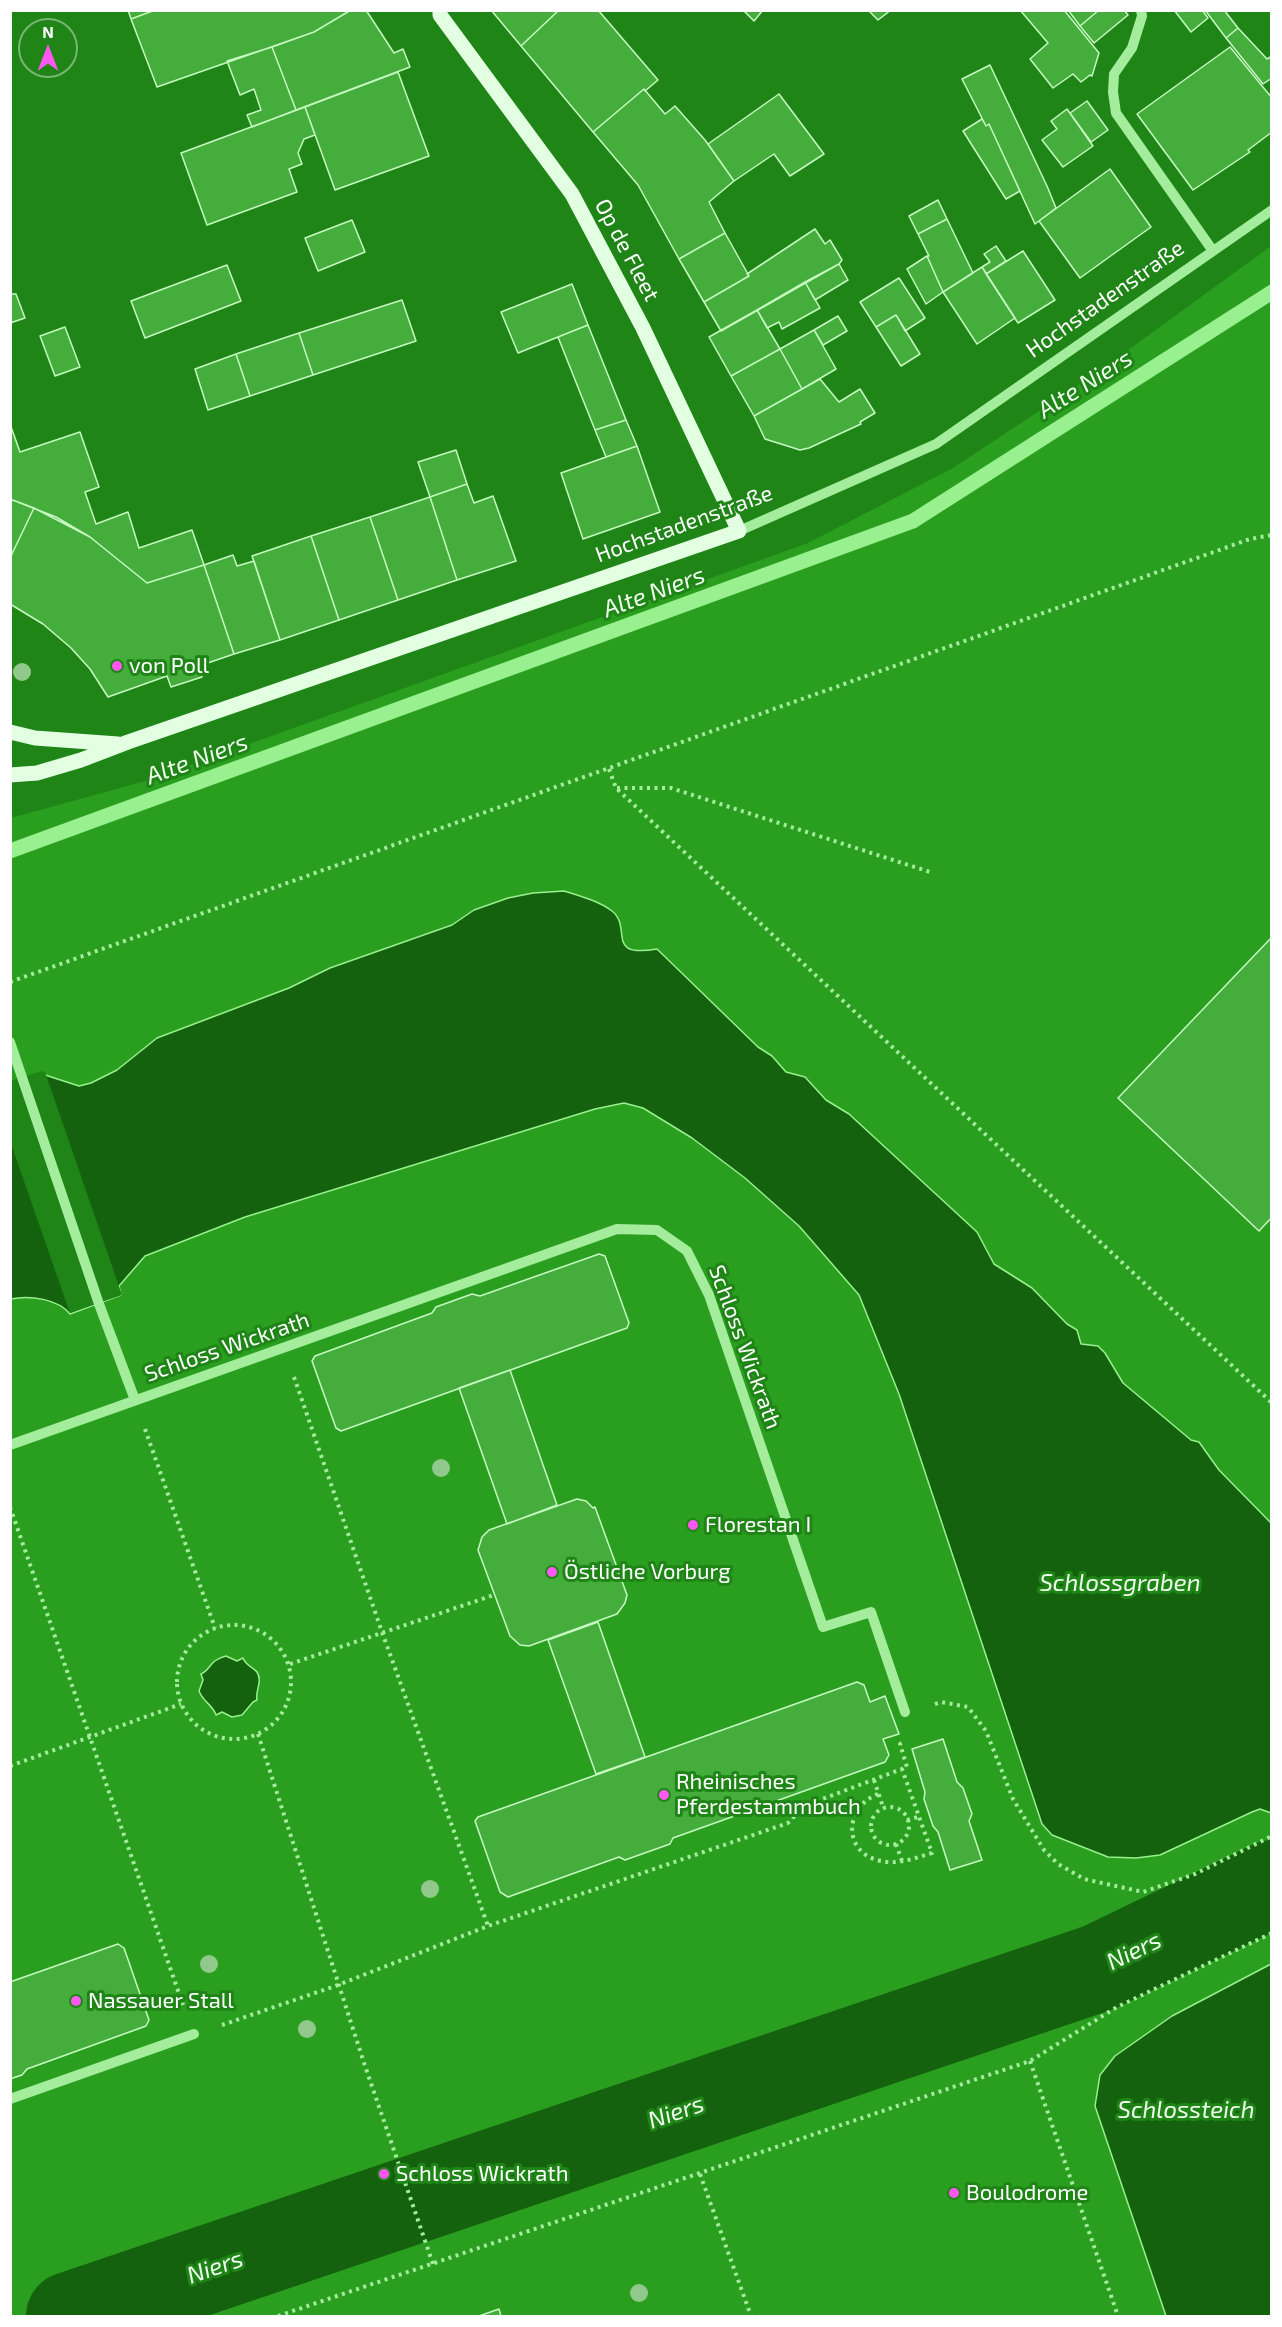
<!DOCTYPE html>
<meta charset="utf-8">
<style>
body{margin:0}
#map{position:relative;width:1282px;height:2327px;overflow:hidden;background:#1f8517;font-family:"Exo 2",sans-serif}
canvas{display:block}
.frame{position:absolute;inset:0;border:12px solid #fff;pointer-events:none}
.north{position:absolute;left:18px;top:18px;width:60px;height:60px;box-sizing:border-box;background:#1f8517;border:2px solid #79b674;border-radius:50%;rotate:0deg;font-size:16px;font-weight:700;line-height:24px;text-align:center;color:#fff}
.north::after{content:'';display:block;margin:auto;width:21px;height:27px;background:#ff58f2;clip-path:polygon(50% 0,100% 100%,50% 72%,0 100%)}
</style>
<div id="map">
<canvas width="1282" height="2327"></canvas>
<div class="frame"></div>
<div class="north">N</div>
</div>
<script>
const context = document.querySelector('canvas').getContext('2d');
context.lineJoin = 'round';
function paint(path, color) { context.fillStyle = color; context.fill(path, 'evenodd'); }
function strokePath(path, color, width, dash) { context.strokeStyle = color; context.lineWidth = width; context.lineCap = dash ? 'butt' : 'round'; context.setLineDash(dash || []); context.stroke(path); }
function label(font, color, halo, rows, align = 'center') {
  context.font = font + ' "Exo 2",sans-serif'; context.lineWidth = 6; context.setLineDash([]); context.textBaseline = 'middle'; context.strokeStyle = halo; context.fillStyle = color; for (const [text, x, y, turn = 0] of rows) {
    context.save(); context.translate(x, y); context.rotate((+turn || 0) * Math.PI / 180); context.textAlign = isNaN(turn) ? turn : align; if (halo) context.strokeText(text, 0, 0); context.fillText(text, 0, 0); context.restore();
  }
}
const green = new Path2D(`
 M 1271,246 L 1271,2316 L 11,2316 L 11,818 L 149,780 L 808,543 L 953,468 L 1098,372 Z`);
const water = new Path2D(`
 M 564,891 C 580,896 599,901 612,911 C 633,928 604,958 657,949 L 758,1047 L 772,1056 L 786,1072 L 805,1077 L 826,1100 L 849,1114 L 977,1232 L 994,1264 L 1032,1288 L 1067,1324 L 1077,1330 L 1081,1344 L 1098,1346 L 1105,1353 L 1123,1383 L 1191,1440 L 1199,1442 L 1219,1470 L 1271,1523 L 1271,1813 L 1260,1809 L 1252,1812 L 1160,1855 L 1136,1858 L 1108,1857 L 1052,1835 L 1042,1824 L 899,1394 L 859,1295 L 799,1226 L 745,1178 L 692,1138 L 643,1108 L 624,1103 L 595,1109 L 245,1217 L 145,1256 L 119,1286 L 121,1295 L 70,1314 C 58,1299 30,1295 11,1299 L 11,1084 L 42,1074 L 79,1086 L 91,1083 L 117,1070 L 157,1038 L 289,988 L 330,968 L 452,925 L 474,910 L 508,898 L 533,893 Z
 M 226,1656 L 237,1661 L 243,1658 C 246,1666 252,1666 257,1672 C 263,1682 255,1690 257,1700 L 253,1702 L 242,1715 L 232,1717 L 222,1712 L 216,1715 C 213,1705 203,1702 199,1691 L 203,1680 L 201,1674 C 211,1670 209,1660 226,1656 Z
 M 1271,1964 L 1271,2316 L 1166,2316 L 1095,2106 L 1100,2075 L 1115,2056 L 1172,2016 Z`);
const pier = new Path2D(`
 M 42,1071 L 45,1072 L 122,1295 L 70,1313 L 10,1141 L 10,1081 Z`);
const stream = new Path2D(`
 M 10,851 L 913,521 L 1272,292`);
const river = new Path2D(`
 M 70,2316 L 1098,1968 L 1272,1884`);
const building = new Path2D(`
 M 128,10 L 155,10 L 131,19 Z
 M 155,10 L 351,10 L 314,32 L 157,87 L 131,19 Z
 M 351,10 L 366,10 L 394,53 L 403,49 L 410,67 L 296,110 L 272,47 L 314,32 Z
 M 491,10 L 559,10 L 521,46 Z
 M 559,10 L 598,10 L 658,80 L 645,91 L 644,89 L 593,132 L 521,46 Z
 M 743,10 L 763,10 L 754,21 Z
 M 868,10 L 891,10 L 878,20 Z
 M 1020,10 L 1064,10 L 1099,53 L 1092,76 L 1090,75 L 1081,82 L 1073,74 L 1053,88 L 1030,59 L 1048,43 Z
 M 1068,10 L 1099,10 L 1080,26 Z
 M 1099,10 L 1124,10 L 1128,15 L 1094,43 L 1080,26 Z
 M 1174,10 L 1202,10 L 1208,18 L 1191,32 Z
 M 1205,10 L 1224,10 L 1238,28 L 1226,38 Z
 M 1238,28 L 1267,59 L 1272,56 L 1272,78 L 1263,84 L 1226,38 Z
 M 272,47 L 296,110 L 252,127 L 247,115 L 261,110 L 254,89 L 240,95 L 227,61 Z
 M 1230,47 L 1272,98 L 1272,132 L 1248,150 L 1250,152 L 1193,190 L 1137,114 Z
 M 990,65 L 1047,186 L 1056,208 L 1035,224 L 989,124 L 986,126 L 962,79 Z
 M 398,72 L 429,156 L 335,190 L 305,107 Z
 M 644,89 L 665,114 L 675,106 L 705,140 L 734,181 L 709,202 L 725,233 L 679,259 L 638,185 L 593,132 Z
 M 779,94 L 824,154 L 790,176 L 774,154 L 734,181 L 708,144 Z
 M 1087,101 L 1108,130 L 1091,142 L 1070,113 Z
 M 305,107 L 315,135 L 304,139 L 298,153 L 302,164 L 289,169 L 297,192 L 207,225 L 181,153 Z
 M 1067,109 L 1093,146 L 1063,167 L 1042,140 L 1057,129 L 1051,121 Z
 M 982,119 L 986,126 L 989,124 L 1020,191 L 1006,199 L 963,131 Z
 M 1110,169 L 1151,227 L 1080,278 L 1039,221 Z
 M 938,200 L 947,219 L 918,234 L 909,216 Z
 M 947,219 L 973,273 L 943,292 L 927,256 L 929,256 L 918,234 Z
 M 352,220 L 365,252 L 318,271 L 305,238 Z
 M 815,229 L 825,244 L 830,240 L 842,260 L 839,264 L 721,331 L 704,302 L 749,276 L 747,274 Z
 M 725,233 L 749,276 L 704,302 L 679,259 Z
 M 996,246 L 1006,261 L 986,274 L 982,267 L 990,262 L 984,254 Z
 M 1023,251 L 1055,300 L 1018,323 L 986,274 Z
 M 927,256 L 943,292 L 926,304 L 907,269 Z
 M 839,264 L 848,280 L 815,300 L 805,282 Z
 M 227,265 L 241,301 L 145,338 L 131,301 Z
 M 982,267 L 1015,318 L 977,344 L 943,292 Z
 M 899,278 L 925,318 L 905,331 L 896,315 L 876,327 L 860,302 Z
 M 805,282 L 820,308 L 782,329 L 779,322 L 767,328 L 757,310 Z
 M 572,284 L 588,325 L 518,353 L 501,312 Z
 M 10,294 L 16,294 L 25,318 L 10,323 Z
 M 402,300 L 416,341 L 313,375 L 299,333 Z
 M 757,310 L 780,349 L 731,376 L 709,337 Z
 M 896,315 L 920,354 L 901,366 L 876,327 Z
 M 838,316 L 847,331 L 823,345 L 814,330 Z
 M 588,325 L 626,420 L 595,430 L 558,337 Z
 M 65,327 L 80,367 L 55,376 L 40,336 Z
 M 814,330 L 836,369 L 802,389 L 780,349 Z
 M 299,333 L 313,375 L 250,396 L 236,354 Z
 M 780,349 L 802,389 L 754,416 L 731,376 Z
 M 236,354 L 250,396 L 208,410 L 195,369 Z
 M 820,379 L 839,402 L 860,389 L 875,413 L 860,422 L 861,424 L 809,448 L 800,450 L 765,439 L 754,416 Z
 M 626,420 L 637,446 L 606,457 L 595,430 Z
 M 10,424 L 20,452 L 80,432 L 99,487 L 85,492 L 96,524 L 128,512 L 139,548 L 192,530 L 204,565 L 147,583 L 90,537 L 56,517 L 10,499 Z
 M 637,446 L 660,512 L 583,539 L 561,473 Z
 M 456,450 L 467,484 L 430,497 L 418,462 Z
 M 467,484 L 474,503 L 493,496 L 516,561 L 457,580 L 430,497 Z
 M 430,497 L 457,580 L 398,600 L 370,517 Z
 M 10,499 L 34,508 L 10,558 Z
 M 34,508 L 90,537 L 147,583 L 204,565 L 234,654 L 199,666 L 202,677 L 171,687 L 167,676 L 108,697 L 90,669 L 71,648 L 43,624 L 10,604 L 10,558 Z
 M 370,517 L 398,600 L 339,620 L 311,536 Z
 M 311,536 L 339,620 L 280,640 L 252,556 Z
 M 233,555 L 237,566 L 254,561 L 280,640 L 234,654 L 204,565 Z
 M 1272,937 L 1272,1217 L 1259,1231 L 1118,1098 Z
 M 599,1254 L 605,1256 L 629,1323 L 627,1328 L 341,1431 L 336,1428 L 312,1361 L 315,1356 L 432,1313 L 436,1307 L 472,1294 L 480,1296 Z
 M 510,1370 L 557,1505 L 507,1524 L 459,1388 Z
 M 577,1499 L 586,1501 L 593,1508 L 595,1507 L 627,1595 L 625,1603 L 617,1614 L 529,1646 L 520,1645 L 510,1636 L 478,1550 L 482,1537 L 489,1530 Z
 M 598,1622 L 645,1757 L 596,1774 L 548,1640 Z
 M 857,1682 L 864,1685 L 870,1702 L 885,1696 L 899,1734 L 883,1739 L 889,1755 L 885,1762 L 673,1838 L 670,1844 L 625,1860 L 619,1857 L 508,1897 L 500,1892 L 475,1821 L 478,1817 Z
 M 943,1739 L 957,1782 L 963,1788 L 972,1814 L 969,1821 L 982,1860 L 950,1870 L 938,1832 L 933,1826 L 924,1799 L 925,1792 L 912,1749 Z
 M 118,1944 L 124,1948 L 149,2020 L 146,2026 L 27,2069 L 22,2075 L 10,2079 L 10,1982 Z
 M 499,2309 L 501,2316 L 479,2316 Z`);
const path = new Path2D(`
 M 609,769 L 616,788 L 1272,1403
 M 617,788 L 671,788 L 930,872
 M 10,982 L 1250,539 L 1272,535
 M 294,1377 L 382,1632 L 488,1926
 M 145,1429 L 215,1628
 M 10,1507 L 183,2005
 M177 1682a57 57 0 1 1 114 0a57 57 0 1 1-114 0Z
 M 290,1664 L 494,1595
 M 935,1704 L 941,1702 L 968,1707 L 986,1731 L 1013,1799 L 1044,1850 L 1058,1864 L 1084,1879 L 1143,1892 L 1195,1874 L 1272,1836
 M 258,1734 L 364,2063 L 433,2264
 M 10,1766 L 181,1704
 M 874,1780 L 883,1807
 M 878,1794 C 844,1807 842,1853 881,1861 C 898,1865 915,1858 932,1853 L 902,1769
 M871 1826a19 19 0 1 1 38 0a19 19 0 1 1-38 0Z
 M 907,1820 L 918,1817
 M 896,1844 L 902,1861
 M 222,2025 L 338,1985 L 488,1926 L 788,1823 L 804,1806 L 907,1767 L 900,1744 L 902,1743
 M 1030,2061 L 1118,2316
 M 700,2174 L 751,2316
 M 278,2316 L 1030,2061 L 1117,2007 L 1272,1933`);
const minor = new Path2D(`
 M 1141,10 L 1142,16 L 1132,48 L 1114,74 L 1113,92 L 1116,113 L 1213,251
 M 739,531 L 936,444 L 1272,210
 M 10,1042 L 99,1304 L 135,1400
 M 10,1445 L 617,1229 L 657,1230 L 687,1251 L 709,1295 L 823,1627 L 871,1612 L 905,1712
 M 10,2099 L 194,2034`);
const major = new Path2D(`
 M 10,732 L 35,738 L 118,744
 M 10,775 L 37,773 L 81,760 L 128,742 L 739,531 L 643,328 L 572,194 L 440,15 L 440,10`);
const trees = [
 [22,672],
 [441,1468],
 [430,1889],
 [209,1964],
 [307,2029],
 [639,2293]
];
const markers = [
 [117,666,6,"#ff58f2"],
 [693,1525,6,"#ff58f2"],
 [552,1572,6,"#ff58f2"],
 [664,1795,6,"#ff58f2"],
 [76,2001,6,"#ff58f2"],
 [384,2174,6,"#ff58f2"],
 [954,2193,6,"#ff58f2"]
];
const streetNames = [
 ["Op de Fleet",627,250,62],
 ["Hochstadenstraße",1105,299,-35],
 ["Hochstadenstraße",684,524,-20],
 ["Schloss Wickrath",227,1347,-19],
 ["Schloss Wickrath",745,1347,70]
];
const poiNames = [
 ["von Poll",129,666],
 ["Florestan I",705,1525],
 ["Östliche Vorburg",564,1572],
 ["Rheinisches",676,1782],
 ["Pferdestammbuch",676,1807],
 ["Nassauer Stall",88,2001],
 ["Schloss Wickrath",396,2174],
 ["Boulodrome",966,2193]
];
const waterNames = [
 ["Alte Niers",1085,384,-32],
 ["Alte Niers",654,592,-20],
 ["Alte Niers",197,759,-20],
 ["Schlossgraben",1120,1583],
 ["Niers",1134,1951,-26],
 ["Schlossteich",1186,2110],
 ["Niers",676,2112,-19],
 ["Niers",215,2267,-19]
];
paint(green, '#2a9f1f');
paint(water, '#14620e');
strokePath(water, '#98f08e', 1.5);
paint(pier, '#1f8517');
strokePath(stream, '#98f08e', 15);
strokePath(river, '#14620e', 88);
paint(building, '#44ad3b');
strokePath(building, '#c6fac1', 1.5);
strokePath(path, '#a3ed9c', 4, [3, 4.5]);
strokePath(minor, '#a3ed9c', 10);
strokePath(major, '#e2ffe2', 15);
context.fillStyle = '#91c88c';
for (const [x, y] of trees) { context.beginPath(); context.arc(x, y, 9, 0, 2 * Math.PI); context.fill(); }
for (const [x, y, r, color] of markers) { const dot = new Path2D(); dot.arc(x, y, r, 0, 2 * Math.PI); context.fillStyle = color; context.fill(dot); strokePath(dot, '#1f8517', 2); }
label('22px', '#fff', '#1f8517', streetNames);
label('22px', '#fff', '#1f8517', poiNames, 'left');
label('italic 24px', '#effded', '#1f8517', waterNames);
</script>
